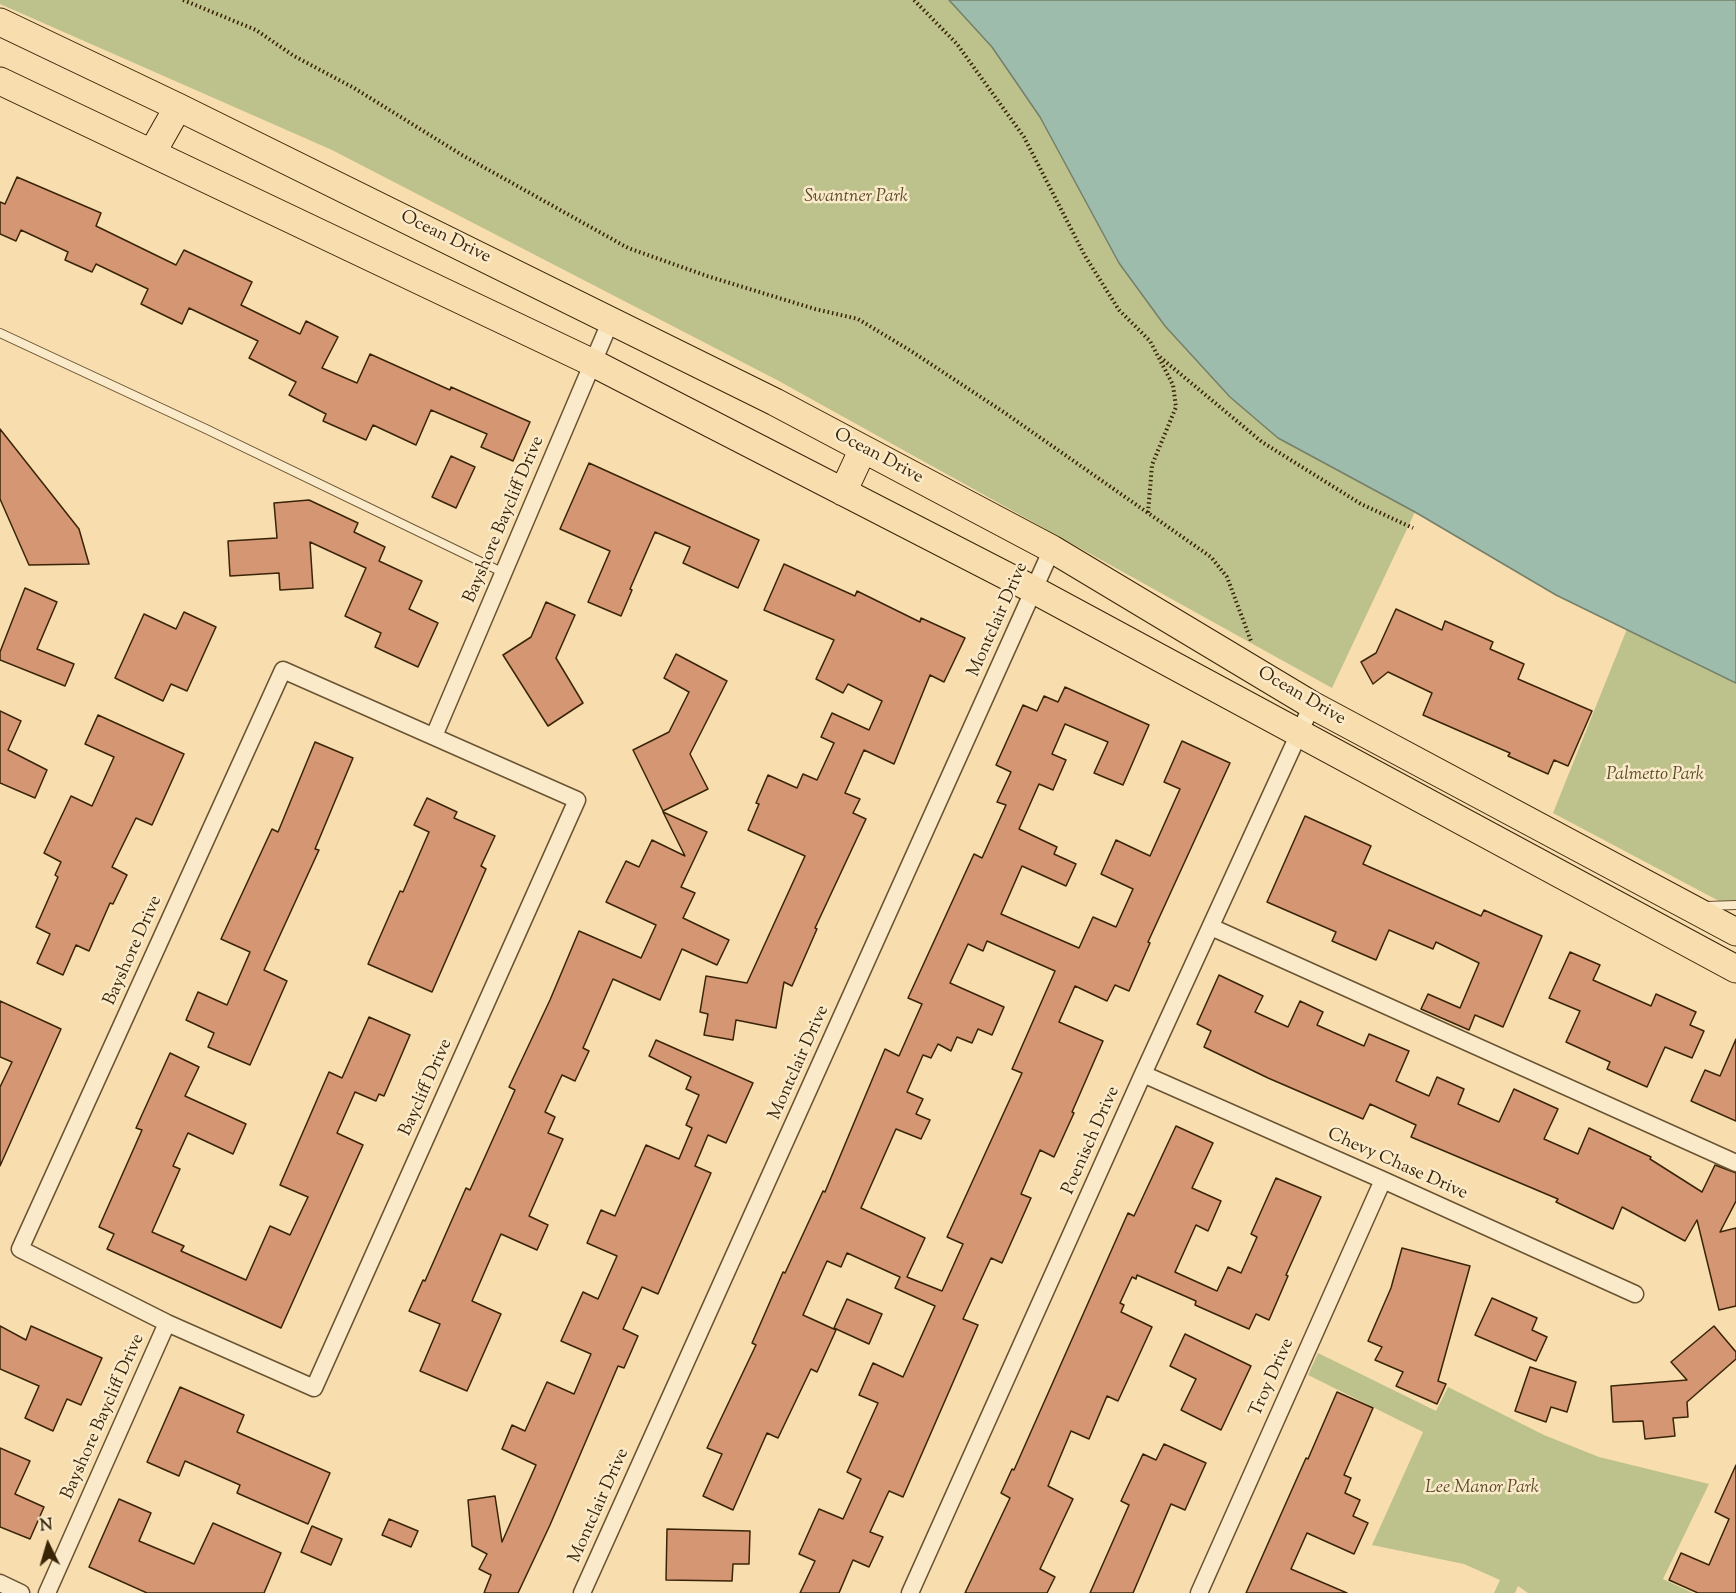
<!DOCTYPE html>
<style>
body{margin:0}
#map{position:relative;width:1736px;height:1593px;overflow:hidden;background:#f8deae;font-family:"Sorts Mill Goudy",serif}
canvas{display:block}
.north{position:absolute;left:18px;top:1515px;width:60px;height:60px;-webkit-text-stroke:4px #faeaca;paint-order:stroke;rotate:355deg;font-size:16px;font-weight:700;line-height:24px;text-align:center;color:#392407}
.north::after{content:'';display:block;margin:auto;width:21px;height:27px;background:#392407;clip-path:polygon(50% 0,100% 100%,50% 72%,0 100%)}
</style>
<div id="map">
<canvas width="1736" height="1593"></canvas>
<div class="north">N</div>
</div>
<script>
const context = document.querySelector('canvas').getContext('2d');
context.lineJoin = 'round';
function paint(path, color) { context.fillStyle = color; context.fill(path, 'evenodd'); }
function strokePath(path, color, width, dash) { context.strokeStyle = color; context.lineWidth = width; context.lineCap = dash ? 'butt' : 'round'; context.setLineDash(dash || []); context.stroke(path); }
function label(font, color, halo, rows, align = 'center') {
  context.font = font + ' "Sorts Mill Goudy",serif'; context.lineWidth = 5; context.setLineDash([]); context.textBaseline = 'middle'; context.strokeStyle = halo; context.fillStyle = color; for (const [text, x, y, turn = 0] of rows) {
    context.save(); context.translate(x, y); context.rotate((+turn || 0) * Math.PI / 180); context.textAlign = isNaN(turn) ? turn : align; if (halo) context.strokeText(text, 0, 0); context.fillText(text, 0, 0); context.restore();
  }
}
const green = new Path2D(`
 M 0,0 L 949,0 L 992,47 L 1040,117 L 1119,263 L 1165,326 L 1230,397 L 1278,438 L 1415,512 L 1332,688 L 777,380 L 332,150 L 0,4 Z
 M 1627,629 L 1736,683 L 1736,910 L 1553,813 Z
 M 1318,1353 L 1436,1411 L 1448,1387 L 1544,1435 L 1599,1457 L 1709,1484 L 1663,1579 L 1693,1593 L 1528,1593 L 1518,1586 L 1515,1593 L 1494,1593 L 1500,1580 L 1464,1564 L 1372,1545 L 1423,1432 L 1308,1375 Z`);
const water = new Path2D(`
 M 949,0 L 1736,0 L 1736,683 L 1556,595 L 1415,512 L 1278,438 L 1230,397 L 1165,326 L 1119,263 L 1040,117 L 992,47 Z`);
const building = new Path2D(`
 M 17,177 L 101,213 L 96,226 L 176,265 L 184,250 L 252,282 L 241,305 L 300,334 L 306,321 L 338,337 L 322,368 L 357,383 L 370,354 L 450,390 L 451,387 L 530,422 L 513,461 L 481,447 L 487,434 L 431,410 L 416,445 L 373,425 L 366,440 L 323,421 L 326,414 L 289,395 L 296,382 L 249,358 L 258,341 L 189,308 L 182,324 L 141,304 L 148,289 L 96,264 L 92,272 L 65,260 L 68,252 L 21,230 L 16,241 L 0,234 L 0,202 L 5,204 Z
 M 0,429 L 79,529 L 89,564 L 29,565 L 0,499 Z
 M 451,456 L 475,467 L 456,508 L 432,497 Z
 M 589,463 L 759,540 L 738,588 L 683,563 L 690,547 L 655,532 L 630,589 L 632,590 L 621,616 L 588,602 L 610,551 L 560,529 Z
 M 309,500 L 358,523 L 354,532 L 385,547 L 379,561 L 422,581 L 409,609 L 438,623 L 418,667 L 375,647 L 381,633 L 345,616 L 366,568 L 310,542 L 313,588 L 280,590 L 279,573 L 230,576 L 228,541 L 277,538 L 274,503 Z
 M 784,564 L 855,596 L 857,591 L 920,622 L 921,618 L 965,638 L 944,682 L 930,675 L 894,764 L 864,750 L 845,793 L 860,799 L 853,813 L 866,819 L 815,928 L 817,929 L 792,986 L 784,982 L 776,1028 L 736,1020 L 733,1040 L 704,1035 L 708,1014 L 700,1012 L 706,976 L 747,983 L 805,856 L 748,830 L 759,804 L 756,803 L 768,775 L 797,788 L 803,774 L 817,780 L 834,743 L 821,737 L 832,713 L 869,730 L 882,701 L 848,684 L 843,693 L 816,679 L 834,640 L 764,610 Z
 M 25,588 L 57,602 L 37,649 L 74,664 L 65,686 L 0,660 L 0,652 Z
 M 546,602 L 575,615 L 556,658 L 583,703 L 548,726 L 503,655 L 531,637 Z
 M 1396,609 L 1442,630 L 1445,621 L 1493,642 L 1490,649 L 1524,664 L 1518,679 L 1592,711 L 1568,766 L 1554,760 L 1548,774 L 1508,756 L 1510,753 L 1423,715 L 1432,693 L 1388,672 L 1373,684 L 1361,662 L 1376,653 Z
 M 184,612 L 216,627 L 187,691 L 171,684 L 163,701 L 115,678 L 144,614 L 176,629 Z
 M 676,654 L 727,681 L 690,754 L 708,789 L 663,811 L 633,750 L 669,732 L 689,692 L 664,678 Z
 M 1065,687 L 1149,725 L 1123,785 L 1094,773 L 1108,742 L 1065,724 L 1052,754 L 1066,760 L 1053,790 L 1039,784 L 1019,829 L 1057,847 L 1054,854 L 1076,864 L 1066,886 L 1022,866 L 1001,914 L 1079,948 L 1093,917 L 1116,927 L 1133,889 L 1101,874 L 1116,840 L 1150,856 L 1180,789 L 1164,782 L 1182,741 L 1230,763 L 1148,942 L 1150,943 L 1129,991 L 1115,985 L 1107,1001 L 1075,986 L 1059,1022 L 1103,1041 L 1072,1112 L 1074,1113 L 1054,1157 L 1040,1150 L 1021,1194 L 1031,1198 L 1002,1263 L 991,1258 L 963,1319 L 978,1325 L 903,1497 L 889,1491 L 870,1532 L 883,1537 L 869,1567 L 853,1560 L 839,1593 L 800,1593 L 815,1561 L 799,1554 L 819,1509 L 843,1519 L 861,1479 L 847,1472 L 878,1403 L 859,1395 L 873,1363 L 903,1377 L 935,1306 L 895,1288 L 900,1277 L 847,1253 L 841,1267 L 827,1261 L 803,1315 L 836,1330 L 817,1372 L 811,1369 L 778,1438 L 767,1433 L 733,1510 L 703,1496 L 722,1454 L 707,1448 L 756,1345 L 752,1343 L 783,1272 L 785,1273 L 823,1191 L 825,1192 L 885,1049 L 899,1056 L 922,1004 L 908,998 L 974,854 L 982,858 L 1006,805 L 997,802 L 1011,772 L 996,765 L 1023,705 L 1037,711 L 1044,696 L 1058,702 ZM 987,941 L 1055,971 L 1012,1069 L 1022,1073 L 947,1237 L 963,1244 L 942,1291 L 907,1277 L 925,1238 L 861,1208 L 896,1129 L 921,1139 L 930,1120 L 916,1114 L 923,1099 L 907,1092 L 923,1055 L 931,1058 L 938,1044 L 951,1051 L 957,1037 L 972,1043 L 978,1029 L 992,1035 L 1004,1007 L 950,983 L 968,944 L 983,951 Z
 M 0,711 L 21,721 L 8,750 L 47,770 L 35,798 L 0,783 Z
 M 98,715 L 184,754 L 152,825 L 136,818 L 112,867 L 127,875 L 113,904 L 110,903 L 89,951 L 76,945 L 63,975 L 37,963 L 50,934 L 36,927 L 58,877 L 55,875 L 61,862 L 44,853 L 71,796 L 92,806 L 114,757 L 85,744 Z
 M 315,742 L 353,758 L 315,849 L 319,850 L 264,970 L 287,981 L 250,1065 L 208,1047 L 214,1033 L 186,1020 L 198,992 L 227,1005 L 250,952 L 221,939 L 272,829 L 278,832 Z
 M 427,798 L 457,812 L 454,818 L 495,836 L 481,866 L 486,869 L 432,992 L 368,964 L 400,891 L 403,892 L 429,832 L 414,825 Z
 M 663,812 L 707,832 L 681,887 L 695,893 L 683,918 L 729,940 L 717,965 L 682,949 L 660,1000 L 613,979 L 583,1048 L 589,1051 L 575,1081 L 562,1075 L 545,1112 L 555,1117 L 548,1133 L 563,1139 L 529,1216 L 548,1225 L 537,1250 L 501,1234 L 472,1301 L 501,1314 L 467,1391 L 420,1371 L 440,1324 L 409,1311 L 423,1280 L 425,1281 L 466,1188 L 470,1190 L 515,1090 L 509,1087 L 550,1000 L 579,931 L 641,958 L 656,925 L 606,902 L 626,861 L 639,867 L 652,840 L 685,856 Z
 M 1305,816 L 1371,846 L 1363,864 L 1481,916 L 1484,910 L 1542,936 L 1503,1027 L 1475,1015 L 1469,1030 L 1421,1009 L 1428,994 L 1460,1008 L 1479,963 L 1436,942 L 1433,949 L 1389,930 L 1376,960 L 1332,941 L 1336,932 L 1267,902 Z
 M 1570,952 L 1600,965 L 1593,980 L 1651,1006 L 1656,994 L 1696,1012 L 1690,1025 L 1704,1031 L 1692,1058 L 1665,1047 L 1647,1087 L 1607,1069 L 1610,1062 L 1566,1042 L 1580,1011 L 1549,998 Z
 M 1219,975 L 1263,996 L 1255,1012 L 1288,1027 L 1300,1001 L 1323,1012 L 1317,1025 L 1364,1046 L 1369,1034 L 1409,1051 L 1396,1081 L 1429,1096 L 1437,1077 L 1464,1089 L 1458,1104 L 1499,1122 L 1514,1089 L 1558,1109 L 1544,1139 L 1578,1154 L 1589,1128 L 1651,1157 L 1650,1159 L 1702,1192 L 1715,1165 L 1736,1173 L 1736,1201 L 1720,1232 L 1736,1228 L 1736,1306 L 1719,1310 L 1697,1220 L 1685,1241 L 1622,1207 L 1613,1229 L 1556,1202 L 1558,1199 L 1411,1137 L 1416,1125 L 1370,1104 L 1363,1119 L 1268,1078 L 1204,1047 L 1211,1031 L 1197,1024 Z
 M 0,1001 L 61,1029 L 0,1166 L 0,1087 L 12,1062 L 0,1057 Z
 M 369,1017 L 410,1035 L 384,1096 L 379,1094 L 376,1101 L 355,1092 L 337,1133 L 363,1145 L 281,1328 L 107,1249 L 114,1234 L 99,1227 L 142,1130 L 136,1128 L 170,1053 L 199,1067 L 185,1096 L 246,1124 L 233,1154 L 188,1133 L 173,1166 L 180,1169 L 152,1232 L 184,1246 L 181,1251 L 246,1280 L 270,1226 L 290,1235 L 308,1197 L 280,1185 L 329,1072 L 342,1078 Z
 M 1736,1039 L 1736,1121 L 1691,1101 L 1705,1070 L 1720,1076 Z
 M 656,1040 L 753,1083 L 726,1143 L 708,1135 L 695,1166 L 711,1173 L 658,1294 L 642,1287 L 623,1329 L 638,1336 L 624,1368 L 618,1366 L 550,1525 L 518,1593 L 484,1593 L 491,1575 L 479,1569 L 487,1554 L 472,1546 L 468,1500 L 495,1496 L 502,1542 L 536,1465 L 502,1449 L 512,1425 L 525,1431 L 547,1382 L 574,1394 L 591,1354 L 561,1341 L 583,1292 L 598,1299 L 617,1256 L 587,1243 L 601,1210 L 615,1216 L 646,1145 L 679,1159 L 692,1128 L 686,1125 L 699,1095 L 686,1089 L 691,1077 L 649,1056 Z
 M 1176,1126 L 1213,1143 L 1192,1188 L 1221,1201 L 1208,1231 L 1196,1225 L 1175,1272 L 1217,1291 L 1228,1267 L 1241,1273 L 1257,1237 L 1251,1234 L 1276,1178 L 1321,1197 L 1286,1275 L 1288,1276 L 1269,1320 L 1256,1314 L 1249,1329 L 1195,1305 L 1196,1301 L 1137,1275 L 1136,1279 L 1132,1277 L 1120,1303 L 1124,1305 L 1121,1312 L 1152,1327 L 1118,1401 L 1107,1396 L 1089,1439 L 1071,1431 L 1048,1486 L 1073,1499 L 1040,1569 L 1055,1577 L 1047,1593 L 965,1593 L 1010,1498 L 1001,1493 L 1012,1469 L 1014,1470 L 1128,1213 L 1134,1216 Z
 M 1402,1248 L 1470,1266 L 1438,1381 L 1446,1384 L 1437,1404 L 1396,1386 L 1403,1372 L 1375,1360 L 1382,1347 L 1368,1341 L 1391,1288 Z
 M 1492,1298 L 1537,1318 L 1532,1330 L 1547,1337 L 1536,1361 L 1475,1335 Z
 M 847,1299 L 882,1314 L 869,1344 L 834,1328 Z
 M 0,1326 L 26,1340 L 31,1326 L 102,1358 L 81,1405 L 67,1399 L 53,1431 L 25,1418 L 39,1386 L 0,1369 Z
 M 1714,1326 L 1736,1352 L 1736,1359 L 1687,1402 L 1688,1417 L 1673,1418 L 1675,1436 L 1645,1439 L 1643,1421 L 1613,1422 L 1611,1386 L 1687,1380 L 1671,1362 Z
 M 1185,1334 L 1251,1366 L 1221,1430 L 1181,1410 L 1196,1379 L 1170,1366 Z
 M 1530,1367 L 1576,1382 L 1567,1412 L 1551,1407 L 1546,1422 L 1515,1411 Z
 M 180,1387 L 244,1415 L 237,1432 L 330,1473 L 308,1524 L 237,1493 L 240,1485 L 185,1461 L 179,1476 L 147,1462 Z
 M 1337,1392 L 1373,1408 L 1344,1475 L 1351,1478 L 1345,1493 L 1360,1500 L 1353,1516 L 1368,1523 L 1354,1554 L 1307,1533 L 1291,1569 L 1347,1593 L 1246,1593 L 1306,1458 L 1308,1459 Z
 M 1164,1444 L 1206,1463 L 1185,1510 L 1171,1504 L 1133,1593 L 1090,1593 L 1129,1505 L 1121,1501 L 1143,1454 L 1156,1460 Z
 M 0,1448 L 30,1461 L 15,1494 L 44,1507 L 30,1539 L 0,1527 Z
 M 1736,1465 L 1736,1593 L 1698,1593 L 1669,1580 L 1681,1553 L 1709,1565 L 1729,1519 L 1715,1512 Z
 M 119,1499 L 151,1513 L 139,1541 L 194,1564 L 213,1523 L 281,1553 L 264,1593 L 147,1593 L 89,1567 Z
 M 389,1519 L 418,1531 L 411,1547 L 382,1535 Z
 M 312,1526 L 342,1539 L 331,1565 L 301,1552 Z
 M 667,1529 L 750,1531 L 749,1564 L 733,1564 L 732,1581 L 666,1580 Z`);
const path = new Path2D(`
 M 183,0 L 256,30 L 294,56 L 354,88 L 462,155 L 628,248 L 707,276 L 815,309 L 858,319 L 911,351 L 1005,413 L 1211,557 L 1227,577 L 1251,641
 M 914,0 L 957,44 L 1024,137 L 1085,256 L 1119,310 L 1150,341 L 1173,385 L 1176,407 L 1152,465 L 1148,513
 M 1160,357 L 1262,442 L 1361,504 L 1413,528`);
const lane = new Path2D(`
 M 0,333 L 206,429 L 504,573
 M 1706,906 L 1736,905`);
const street = new Path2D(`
 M 283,670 L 577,800 L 314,1388 L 167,1323 L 20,1249 Z
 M 434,736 L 611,320
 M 1211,927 L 1736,1163
 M 1143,1074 L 1383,1180 L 1635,1294
 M 0,1583 L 21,1593
 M 47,1593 L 167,1323
 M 582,1593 L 1052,549
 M 910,1593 L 1143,1074 L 1312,705
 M 1199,1593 L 1383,1180`);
const primary = new Path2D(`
 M 0,22 L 178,107 L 775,402 L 1052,549 L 1312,705 L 1736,932
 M 0,81 L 593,363 L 1034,590 L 1736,969
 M 152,153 L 178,107
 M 843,492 L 863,449`);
const parkNames = [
 ["Swantner Park",856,198],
 ["Palmetto Park",1655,776],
 ["Lee Manor Park",1482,1489]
];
const streetNames = [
 ["Ocean Drive",445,238,26],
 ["Ocean Drive",878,457,28],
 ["Bayshore Baycliff Drive",505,520,-67],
 ["Montclair Drive",999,620,-66],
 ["Ocean Drive",1301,697,30],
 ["Bayshore Drive",134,951,-66],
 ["Montclair Drive",800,1063,-66],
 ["Baycliff Drive",427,1088,-66],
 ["Poenisch Drive",1092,1141,-66],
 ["Chevy Chase Drive",1397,1165,24],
 ["Troy Drive",1273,1378,-66],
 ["Bayshore Baycliff Drive",104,1417,-66],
 ["Montclair Drive",600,1506,-66]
];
paint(green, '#bdc18b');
paint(water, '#9dbcab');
strokePath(water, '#757f69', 1.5);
paint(building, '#d59673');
strokePath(building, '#392407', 1.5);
strokePath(lane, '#695231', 10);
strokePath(street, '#695231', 19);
strokePath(primary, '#392407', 29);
strokePath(path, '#392407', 4, [1.5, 3]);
strokePath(lane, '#faeaca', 8);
strokePath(street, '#faeaca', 16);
strokePath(primary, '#f8deae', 27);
label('italic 18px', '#5a4b28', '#faeaca', parkNames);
label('18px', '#392407', '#faeaca', streetNames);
</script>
